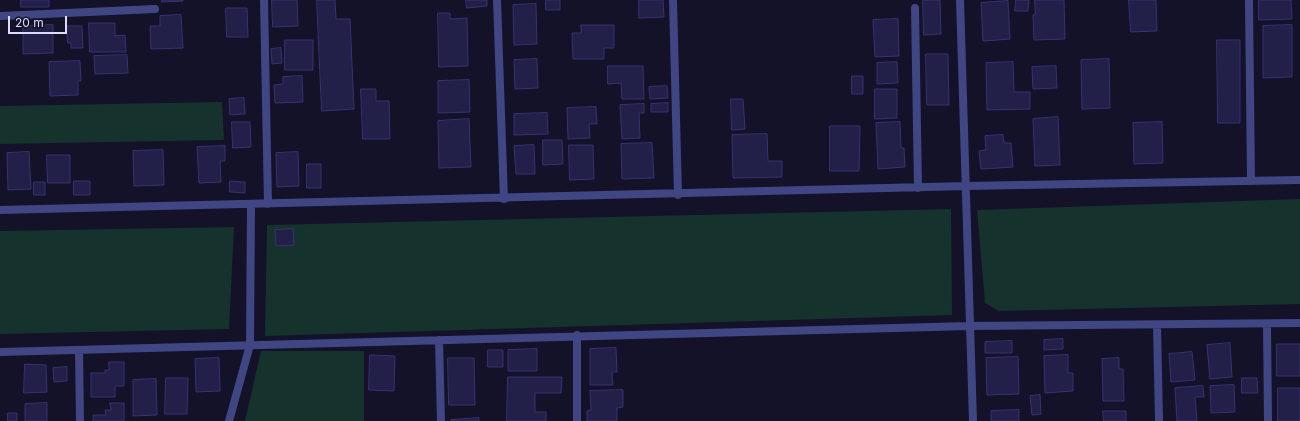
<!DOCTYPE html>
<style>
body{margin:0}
#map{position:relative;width:1300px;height:421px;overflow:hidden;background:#131228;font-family:Inter,sans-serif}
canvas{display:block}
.scale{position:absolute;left:8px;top:16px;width:59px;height:18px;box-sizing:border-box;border:2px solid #dbdcfd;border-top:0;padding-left:5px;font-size:12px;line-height:14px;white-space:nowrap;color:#dbdcfd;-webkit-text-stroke:3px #131228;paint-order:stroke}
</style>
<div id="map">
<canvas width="1300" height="421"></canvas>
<div class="scale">20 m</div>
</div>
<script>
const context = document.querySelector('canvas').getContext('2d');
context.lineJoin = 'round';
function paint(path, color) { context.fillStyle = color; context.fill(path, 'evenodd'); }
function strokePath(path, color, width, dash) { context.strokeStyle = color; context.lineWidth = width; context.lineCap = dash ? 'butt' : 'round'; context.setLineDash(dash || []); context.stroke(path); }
const green = new Path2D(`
 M 222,102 L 224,140 L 0,144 L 0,106 Z
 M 1300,199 L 1300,304 L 999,311 L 985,303 L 977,210 Z
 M 951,209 L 952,315 L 265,336 L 267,225 Z
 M 234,227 L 229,329 L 0,334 L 0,231 Z
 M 261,351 L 364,351 L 364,421 L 245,421 Z`);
const building = new Path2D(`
 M 21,0 L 49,0 L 49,7 L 21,7 Z
 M 162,0 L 183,0 L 183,1 L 162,2 Z
 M 272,0 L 297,0 L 298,26 L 273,27 Z
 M 317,0 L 335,0 L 336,19 L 350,19 L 354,109 L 322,111 Z
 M 466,0 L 487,0 L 487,6 L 467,8 Z
 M 546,0 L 560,0 L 560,10 L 546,10 Z
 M 639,0 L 663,0 L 664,17 L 639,18 Z
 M 923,0 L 940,0 L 941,34 L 924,35 Z
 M 1016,0 L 1029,0 L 1028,11 L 1015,11 Z
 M 1035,0 L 1064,0 L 1065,39 L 1034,40 L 1033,15 L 1035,14 Z
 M 1129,0 L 1156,0 L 1157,31 L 1131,32 Z
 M 1259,0 L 1291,0 L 1292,19 L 1259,20 Z
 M 1008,1 L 1010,39 L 983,41 L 981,3 Z
 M 536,4 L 537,44 L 514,45 L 513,5 Z
 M 226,8 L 247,8 L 248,37 L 227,37 Z
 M 438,13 L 450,13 L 450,19 L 467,18 L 468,66 L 439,67 Z
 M 181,15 L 183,48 L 151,49 L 150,26 L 160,26 L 160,16 Z
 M 898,19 L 899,56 L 875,57 L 873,20 Z
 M 89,23 L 115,23 L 115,36 L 125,35 L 126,52 L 90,52 Z
 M 53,25 L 53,53 L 23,54 L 23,26 Z
 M 581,25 L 614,25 L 614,48 L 604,48 L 604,59 L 573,59 L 572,33 L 581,33 Z
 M 1292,25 L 1292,77 L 1263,78 L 1263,26 Z
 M 67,26 L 82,26 L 83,48 L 71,48 L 71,43 L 68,43 Z
 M 285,40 L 313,40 L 313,70 L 285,70 Z
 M 1217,40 L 1240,40 L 1240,123 L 1218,123 Z
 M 281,48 L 282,63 L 272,64 L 271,49 Z
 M 926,54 L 948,54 L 949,105 L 927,105 Z
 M 127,55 L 128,73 L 95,74 L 94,56 Z
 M 537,59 L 538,88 L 515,89 L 514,60 Z
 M 1109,59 L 1110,108 L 1082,109 L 1081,60 Z
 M 80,61 L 81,81 L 78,81 L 78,95 L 50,96 L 49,62 Z
 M 897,62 L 898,83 L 877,84 L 877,63 Z
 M 1013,62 L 1014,92 L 1030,92 L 1030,109 L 987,110 L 986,63 Z
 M 608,66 L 643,66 L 644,99 L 622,99 L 621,83 L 608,84 Z
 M 1056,66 L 1057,88 L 1033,89 L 1032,67 Z
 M 302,76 L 303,102 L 275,103 L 274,85 L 283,84 L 283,77 Z
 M 852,76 L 863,76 L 863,94 L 852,94 Z
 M 469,80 L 470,112 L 438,113 L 438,81 Z
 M 667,86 L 668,98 L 650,99 L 649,87 Z
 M 361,89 L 376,89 L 376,101 L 389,101 L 390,139 L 363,139 Z
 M 875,89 L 897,89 L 897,118 L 875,119 Z
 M 244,98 L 245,114 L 230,115 L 229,99 Z
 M 731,99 L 743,99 L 745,129 L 732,130 Z
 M 668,103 L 668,112 L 651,112 L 651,104 Z
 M 644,104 L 644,113 L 639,113 L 640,138 L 622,139 L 620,105 Z
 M 596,107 L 597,124 L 589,124 L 590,138 L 568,139 L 567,108 Z
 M 547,113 L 548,134 L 514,135 L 514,114 Z
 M 1058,117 L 1060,165 L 1035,166 L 1033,119 Z
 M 469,119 L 471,167 L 439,168 L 438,121 Z
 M 232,122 L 250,122 L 251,147 L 233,148 Z
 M 900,122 L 901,148 L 904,148 L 905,167 L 878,169 L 876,123 Z
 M 1162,122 L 1163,163 L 1134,164 L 1133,123 Z
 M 830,126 L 860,126 L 859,171 L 830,171 Z
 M 767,134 L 768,161 L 782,161 L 782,177 L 733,178 L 732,135 Z
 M 1003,135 L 1004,143 L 1011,143 L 1013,167 L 981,169 L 979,151 L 986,150 L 985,136 Z
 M 543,140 L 562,140 L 563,164 L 543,165 Z
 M 652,143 L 654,178 L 622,179 L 621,144 Z
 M 534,145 L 535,174 L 516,174 L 514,146 Z
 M 569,145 L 593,145 L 594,179 L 570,180 Z
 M 225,146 L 225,161 L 220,161 L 221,182 L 199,183 L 197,147 Z
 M 163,150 L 164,185 L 134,186 L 133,151 Z
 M 29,152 L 31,189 L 8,190 L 7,153 Z
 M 298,152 L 299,186 L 277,187 L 276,153 Z
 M 47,155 L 70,155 L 70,183 L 48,183 Z
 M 307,164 L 321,164 L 321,188 L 307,188 Z
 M 74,181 L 90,181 L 90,195 L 74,195 Z
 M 230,181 L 245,182 L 245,193 L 230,192 Z
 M 34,182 L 45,182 L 45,195 L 34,195 Z
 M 293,229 L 294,245 L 276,246 L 275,230 Z
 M 1063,339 L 1063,349 L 1044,350 L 1044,340 Z
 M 1012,341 L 1012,353 L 985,353 L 985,342 Z
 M 1230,343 L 1232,377 L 1210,379 L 1207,345 Z
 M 1277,344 L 1300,344 L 1300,376 L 1277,376 Z
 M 616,348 L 617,372 L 612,372 L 613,385 L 590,385 L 590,349 Z
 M 537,349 L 537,371 L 508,371 L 508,350 Z
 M 488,350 L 503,350 L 503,367 L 488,367 Z
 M 1192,352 L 1195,380 L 1171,382 L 1169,354 Z
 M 370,355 L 395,356 L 394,391 L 369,390 Z
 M 1068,355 L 1068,373 L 1073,373 L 1073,391 L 1045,393 L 1044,356 Z
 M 1018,357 L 1019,394 L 987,395 L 986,358 Z
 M 219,358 L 220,391 L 196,392 L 195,359 Z
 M 448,358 L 474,358 L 475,405 L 449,405 Z
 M 1119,358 L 1119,369 L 1123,369 L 1124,401 L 1103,401 L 1102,359 Z
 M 109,362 L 124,362 L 124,386 L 115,386 L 115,397 L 91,397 L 91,373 L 105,373 L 105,370 L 109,370 Z
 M 25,364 L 46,365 L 47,392 L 24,393 Z
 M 67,367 L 67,381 L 54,382 L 53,368 Z
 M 508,377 L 562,377 L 561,393 L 535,393 L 535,412 L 546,412 L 546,421 L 507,421 Z
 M 166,378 L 188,378 L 187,414 L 165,414 Z
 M 1242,378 L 1257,378 L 1258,393 L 1242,393 Z
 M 156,379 L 157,415 L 133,416 L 133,380 Z
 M 1234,385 L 1235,412 L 1211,413 L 1210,386 Z
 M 1203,386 L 1204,397 L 1195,397 L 1197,421 L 1177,421 L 1175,388 Z
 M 1278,388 L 1300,388 L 1300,421 L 1278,421 Z
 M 623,390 L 623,407 L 617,408 L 617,421 L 587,421 L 587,411 L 591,410 L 590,391 Z
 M 1040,395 L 1041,414 L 1032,415 L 1030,396 Z
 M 47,403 L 47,421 L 25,421 L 25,404 Z
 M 110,403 L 124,403 L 124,421 L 93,421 L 93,415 L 106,415 L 105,410 L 111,410 Z
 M 1019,410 L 1019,421 L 991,421 L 991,411 Z
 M 1103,411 L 1126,411 L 1126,421 L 1104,421 Z
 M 8,413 L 17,413 L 17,421 L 8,421 Z
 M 479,418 L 479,421 L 451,421 L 451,420 Z`);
const street = new Path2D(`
 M 264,0 L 268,204
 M 497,0 L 504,199
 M 673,0 L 678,195
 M 960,0 L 973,421
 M 1249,0 L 1251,181
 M 915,8 L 918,188
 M 0,16 L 155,9
 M 0,210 L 966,186 L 1300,180
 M 1267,324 L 1268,421
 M 1157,325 L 1159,421
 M 577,335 L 577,421
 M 439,340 L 441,421
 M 79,350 L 80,421
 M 0,352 L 969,326 L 1300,323
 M 229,421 L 250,345 L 251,205`);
paint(green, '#15322d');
paint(building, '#221f48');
strokePath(building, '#373373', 1);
strokePath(street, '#404684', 8);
</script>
